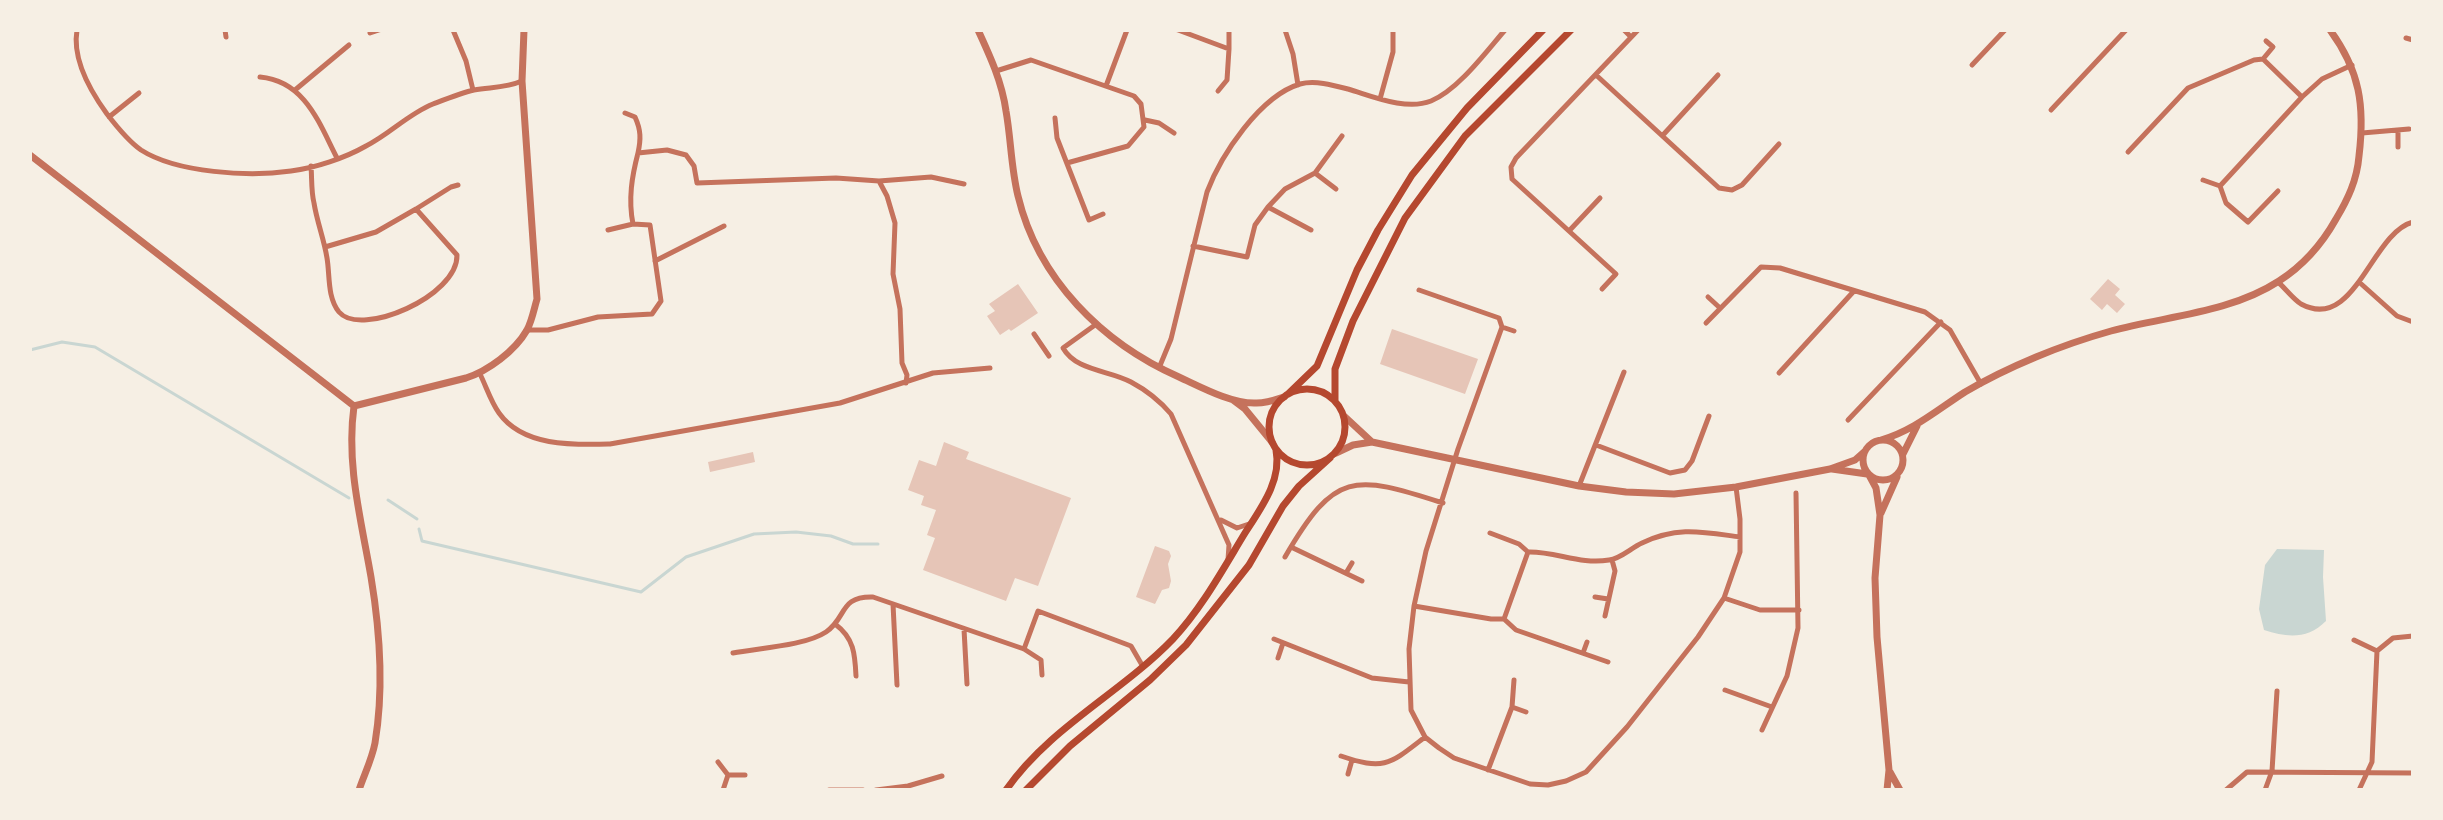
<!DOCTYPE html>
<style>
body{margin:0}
#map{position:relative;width:2443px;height:820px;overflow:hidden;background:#f6efe4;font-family:Rubik,sans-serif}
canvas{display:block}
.frame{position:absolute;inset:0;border:32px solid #f6efe4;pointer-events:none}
</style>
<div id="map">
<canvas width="2443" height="820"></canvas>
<div class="frame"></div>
</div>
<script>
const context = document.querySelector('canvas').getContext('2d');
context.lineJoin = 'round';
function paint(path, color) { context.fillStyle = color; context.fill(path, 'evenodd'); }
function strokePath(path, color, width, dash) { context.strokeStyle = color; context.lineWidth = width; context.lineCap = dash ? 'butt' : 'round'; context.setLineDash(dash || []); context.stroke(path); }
const water = new Path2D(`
 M 2277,549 L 2324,550 L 2323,577 L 2326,621 C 2308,639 2288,638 2264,630 L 2259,609 L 2265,565 Z`);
const stream = new Path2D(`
 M 30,350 L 62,342 L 95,347 L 349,498
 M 388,500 L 417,519
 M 419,529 L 422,541 L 641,592 L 686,557 L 754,534 L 796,532 L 831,536 L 853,544 L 878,544`);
const building = new Path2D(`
 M 2108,279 L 2120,289 L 2115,295 L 2125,304 L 2117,313 L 2107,304 L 2102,310 L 2090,299 Z
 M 1018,284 L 1038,313 L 1011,331 L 1009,329 L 1000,335 L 987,316 L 995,311 L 989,304 Z
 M 1392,329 L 1478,359 L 1465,394 L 1380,364 Z
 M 944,442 L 969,452 L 966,459 L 1071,498 L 1038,586 L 1015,578 L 1006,601 L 923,570 L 935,538 L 927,535 L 936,510 L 921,505 L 924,496 L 908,490 L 919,460 L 936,466 Z
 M 753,452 L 755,462 L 710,472 L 708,462 Z
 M 1155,546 L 1169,551 L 1171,556 L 1168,564 L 1171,581 L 1169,588 L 1162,590 L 1155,604 L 1136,597 Z`);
const minor = new Path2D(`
 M 77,30 C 72,59 91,92 107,114 C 117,127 128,141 141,150 C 177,173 249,177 291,171 C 315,168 345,158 366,146 C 390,134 408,114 433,104 C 446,99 461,93 474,90 C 491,87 506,88 522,81
 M 225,30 L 226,37
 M 453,30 L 466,61 L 473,90
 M 1178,30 L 1229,49 L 1227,80 L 1218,91
 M 1229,30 L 1229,49
 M 1285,30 L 1293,54 L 1298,85
 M 1624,30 L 1631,37
 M 370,33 L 379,30
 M 2406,38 L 2413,40
 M 2263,59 L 2273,47 L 2266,41
 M 1972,65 L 2005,30
 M 996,71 L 1031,60 L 1134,96 L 1141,104 L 1144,127 L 1128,146 L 1067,163
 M 1596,75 L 1719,188 L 1732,190 L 1742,185 L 1779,144
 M 260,77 C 305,81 319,123 337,158
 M 1106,86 L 1127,30
 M 295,90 L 349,45
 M 1380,99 L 1393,52 L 1393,30
 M 2051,110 L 2126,30
 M 625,113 L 635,117 C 641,130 641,139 638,153
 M 109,117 L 139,93
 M 1055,118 L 1057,138 L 1089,220 L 1103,214
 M 1145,120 L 1159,123 L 1174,133
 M 2398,130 L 2398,147
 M 2362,133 L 2409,129
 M 1663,135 L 1718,75
 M 2128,152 L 2188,88 L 2254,60 L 2263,59 L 2302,97
 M 311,166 C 312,178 311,191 314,203 C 317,222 324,239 327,258 C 330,275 327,297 339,312 C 361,338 458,296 457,255 L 416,209 L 376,232 L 325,247
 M 1315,173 L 1336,189
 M 2203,180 L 2220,186
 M 879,181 L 931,177 L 964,184
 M 2278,191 L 2248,222 L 2226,203 L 2220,186 L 2302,97 L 2322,79 L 2352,65
 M 1268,207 L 1311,230
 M 416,209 L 451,187 L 458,185
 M 608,230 L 633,224
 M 1569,231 L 1600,198
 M 1193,246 L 1247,257 L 1255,225 L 1268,207 L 1285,189 L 1315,173 L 1342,136
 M 655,261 L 724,226
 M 2278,282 C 2285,288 2293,299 2301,304 C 2355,333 2371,233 2413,222
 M 2359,282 L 2397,316 L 2413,322
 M 1602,289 L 1616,274 L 1512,179 L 1511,167 L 1516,158 L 1638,30
 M 1419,290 L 1499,318 L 1502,327
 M 1708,297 L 1720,308
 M 1706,323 L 1761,267 L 1780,268 L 1925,312 L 1950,330 L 1981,384
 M 1095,325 L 1063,348 C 1076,371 1109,370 1131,382 C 1146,390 1160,401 1171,414 L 1229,545 L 1228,560
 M 526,330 L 548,330 L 598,317 L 652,314 L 661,301 L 650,225 L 633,224 C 628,199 632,176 638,153 L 667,150 L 686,155 L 694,166 L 697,183 L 836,178 L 879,181 L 887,196 L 895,223 L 893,274 L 900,309 L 902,363 L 907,375 L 906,383
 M 1514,331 L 1502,327 L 1458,449 L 1426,551 L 1414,606 L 1409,649 L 1411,710 L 1425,737 L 1439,748 L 1454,758 L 1530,784 L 1548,785 L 1566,781 L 1586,772 L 1627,727 L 1698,637 L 1724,598 L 1740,552 L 1740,519 L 1736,487
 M 1034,334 L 1049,356
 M 1159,368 L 1171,339 L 1207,192 C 1221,155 1260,96 1300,84 C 1315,80 1333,85 1348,89 C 1372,96 1406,111 1431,101 C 1458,90 1486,52 1505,30
 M 1779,373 L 1854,291
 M 480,374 C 486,386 491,402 499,413 C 523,447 574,445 610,444 L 840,403 L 933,373 L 990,368
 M 1848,420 L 1941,322
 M 1596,445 L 1670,473 L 1685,470 L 1692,461 L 1709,416
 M 1579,486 L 1624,372
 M 1221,520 L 1237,528 L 1252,523
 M 1490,533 L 1519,544 L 1528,552 C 1555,551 1580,565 1609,560 C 1620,559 1631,548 1642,543 C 1678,526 1702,532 1740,537
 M 1291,547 L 1362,581
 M 1285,557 C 1335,471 1353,474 1443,503
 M 1346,573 L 1352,563
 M 1595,597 L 1608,599
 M 1724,598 L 1760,610 L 1799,610
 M 893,604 L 897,685
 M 1414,606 L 1491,619 L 1504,619 L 1516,630 L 1608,662
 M 1605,616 L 1615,571 L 1612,560
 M 1504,619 L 1528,552
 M 835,624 C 854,638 855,654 856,676
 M 964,629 L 967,684
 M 1274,639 L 1372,678 L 1409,682
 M 2354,640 L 2377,651 L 2372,762 L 2359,790
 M 1024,649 L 1038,611 L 1131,646 L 1142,665
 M 2377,651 L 2393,638 L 2413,636
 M 733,653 C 758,648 805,646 826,632 C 847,618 839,596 873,597 L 1024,649 L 1041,660 L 1042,675
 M 1583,653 L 1587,642
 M 1278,658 L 1283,643
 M 1725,690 L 1772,707
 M 1512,707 L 1526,712
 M 1762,730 L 1787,676 L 1798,628 L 1796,493
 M 1341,756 C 1385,771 1390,764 1425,737
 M 718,762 L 728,775
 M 1488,770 L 1512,707 L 1514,680
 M 1348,774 L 1352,760
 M 723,790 L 728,775 L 745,775
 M 829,790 L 863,790
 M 876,790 L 908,786 L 942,776
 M 2226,790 L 2247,772 L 2413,773
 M 2265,790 L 2272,771 L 2277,691`);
const tertiary = new Path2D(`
 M 978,30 C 990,56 1002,82 1006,111 C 1011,139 1011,168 1018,196 C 1038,279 1102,343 1179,377 C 1201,387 1230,403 1254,403 C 1264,404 1275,400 1284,397
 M 30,155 L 354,406 L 466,378 C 488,371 515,351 527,330 C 532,321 534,309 537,299 L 522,81 L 524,30
 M 1233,400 L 1245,409 L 1272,442
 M 354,406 C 346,465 361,519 371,577 C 380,631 384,689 375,743 C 372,759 364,775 359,790
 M 1344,416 L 1372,442
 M1863 460a20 20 0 1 1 40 0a20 20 0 1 1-40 0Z
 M 1881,440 C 1913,431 1937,410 1965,392 C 1987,379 2012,367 2036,357 C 2060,347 2086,338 2111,331 C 2166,316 2230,313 2279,281 C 2304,265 2322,244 2336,219 C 2348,199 2357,180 2359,156 C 2365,106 2360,71 2330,30
 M 1336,453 L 1353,445 L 1372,442 L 1579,486 L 1626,492 L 1674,494 L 1736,487 L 1830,469 L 1855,460 L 1864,452
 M 1903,454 L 1917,426
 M 1832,469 L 1867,474
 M 1869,475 L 1876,488 L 1880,515 L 1875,578 L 1877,637 L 1889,770 L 1887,790
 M 1881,513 L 1897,477
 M 1890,772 L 1900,790`);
const secondary = new Path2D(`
 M1269 427a38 38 0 1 1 76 0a38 38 0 1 1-76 0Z
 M 1288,394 L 1317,366 L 1357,270 L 1378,230 L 1412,175 L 1467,108 L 1543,30
 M 1335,400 L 1335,369 L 1353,321 L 1405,218 L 1465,136 L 1571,30
 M 1006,790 C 1050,727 1121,693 1173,639 C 1202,608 1223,569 1245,533 C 1261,508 1282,480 1276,450
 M 1026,790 L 1070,746 L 1150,680 L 1186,645 L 1249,565 L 1283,506 L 1299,486 L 1330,458`);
paint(water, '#c9d6d2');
strokePath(stream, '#c9d6d2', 3);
paint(building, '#e6c5b7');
strokePath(minor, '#c5725c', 5);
strokePath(tertiary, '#c5725c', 7);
strokePath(secondary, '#b5482f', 7);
</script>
